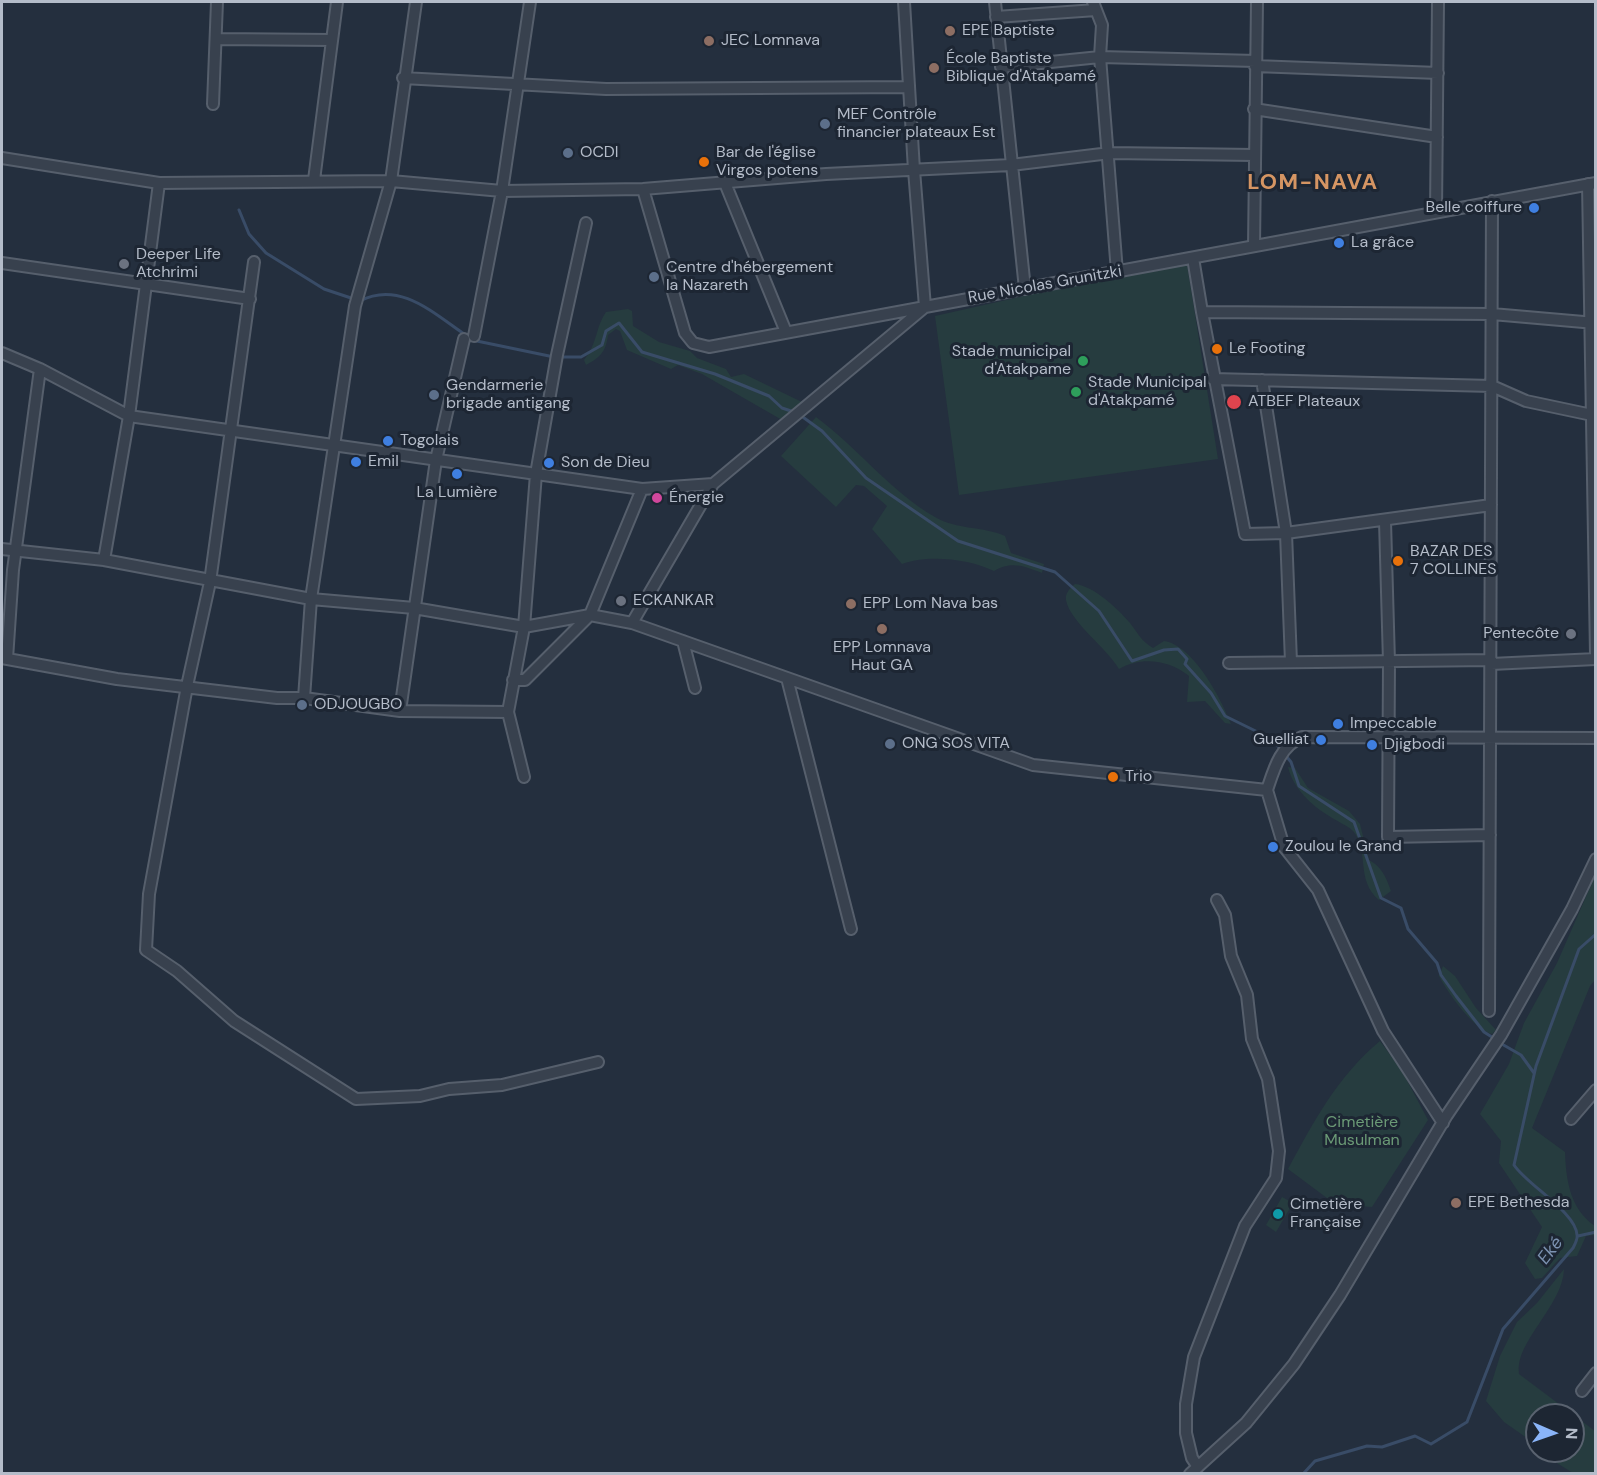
<!DOCTYPE html>
<meta charset="utf-8">
<style>
body{margin:0}
#map{position:relative;width:1597px;height:1475px;overflow:hidden;background:#242f3e;font-family:"DM Sans",sans-serif}
canvas{display:block}
.frame{position:absolute;inset:0;border:3px solid #b4bcc9;pointer-events:none}
.north{position:absolute;left:1525px;top:1403px;width:60px;height:60px;box-sizing:border-box;background:#1d2633;border:2px solid #59626f;border-radius:50%;rotate:92deg;font-size:16px;font-weight:700;line-height:24px;text-align:center;color:#b4bcc9}
.north::after{content:'';display:block;margin:auto;width:21px;height:27px;background:#8ab4f8;clip-path:polygon(50% 0,100% 100%,50% 72%,0 100%)}
</style>
<div id="map">
<canvas width="1597" height="1475"></canvas>
<div class="frame"></div>
<div class="north">N</div>
</div>
<script>
const context = document.querySelector('canvas').getContext('2d');
context.lineJoin = 'round';
function paint(path, color) { context.fillStyle = color; context.fill(path, 'evenodd'); }
function strokePath(path, color, width, dash) { context.strokeStyle = color; context.lineWidth = width; context.lineCap = dash ? 'butt' : 'round'; context.setLineDash(dash || []); context.stroke(path); }
function label(font, color, halo, rows, align = 'center') {
  context.font = font + ' "DM Sans",sans-serif'; context.lineWidth = 6; context.setLineDash([]); context.textBaseline = 'middle'; context.strokeStyle = halo; context.fillStyle = color; for (const [text, x, y, turn = 0] of rows) {
    context.save(); context.translate(x, y); context.rotate((+turn || 0) * Math.PI / 180); context.textAlign = isNaN(turn) ? turn : align; if (halo) context.strokeText(text, 0, 0); context.fillText(text, 0, 0); context.restore();
  }
}
const green = new Path2D(`
 M 1187,264 L 1218,459 L 959,495 L 935,316 L 1082,283 Z
 M 628,309 L 632,311 L 633,326 L 659,342 L 690,351 L 697,358 L 726,369 L 731,377 L 744,374 L 802,402 L 782,420 L 702,374 L 678,365 L 671,369 L 627,350 L 620,331 L 616,329 L 608,335 C 606,351 601,357 586,365 L 584,360 C 598,343 595,328 606,312 Z
 M 816,417 C 856,446 892,493 935,517 C 957,530 983,526 1005,536 L 1011,553 L 1044,564 L 1042,573 C 1023,566 1012,561 994,571 C 970,559 928,554 902,564 L 872,529 L 887,506 L 864,486 L 856,485 L 836,507 L 781,456 Z
 M 1075,584 C 1094,586 1118,609 1130,623 C 1138,633 1141,641 1153,648 L 1164,641 C 1193,645 1221,698 1231,724 L 1225,723 L 1205,701 L 1187,702 L 1189,676 C 1170,660 1141,656 1119,669 C 1107,648 1070,622 1066,600 C 1065,593 1070,588 1075,584 Z
 M 1288,767 L 1295,768 L 1308,788 L 1349,811 L 1360,824 L 1369,860 C 1382,867 1386,877 1391,891 L 1379,900 C 1355,880 1370,851 1353,831 C 1347,825 1336,821 1329,816 C 1311,805 1293,788 1288,767 Z
 M 1595,876 L 1595,980 L 1590,986 L 1532,1128 L 1565,1152 C 1566,1180 1570,1209 1595,1226 L 1595,1235 L 1586,1236 L 1577,1256 L 1560,1258 L 1542,1278 L 1535,1279 L 1525,1263 L 1542,1227 L 1499,1163 L 1501,1141 L 1480,1114 L 1509,1064 L 1524,1023 L 1557,963 Z
 M 1443,966 L 1455,976 L 1476,1008 L 1496,1030 L 1492,1034 C 1473,1029 1448,993 1439,976 Z
 M 1380,1041 L 1402,1071 L 1428,1120 L 1372,1207 L 1335,1204 L 1288,1169 C 1314,1121 1337,1077 1380,1041 Z
 M 1282,1197 L 1293,1203 L 1276,1232 L 1266,1225 Z
 M 1564,1269 C 1563,1306 1514,1342 1519,1374 L 1595,1431 L 1595,1473 L 1573,1473 L 1552,1460 L 1554,1456 L 1546,1451 L 1573,1451 L 1573,1415 L 1537,1415 L 1537,1445 L 1504,1422 L 1486,1401 L 1500,1356 L 1517,1322 L 1537,1303 Z`);
const stream = new Path2D(`
 M 239,210 L 249,234 L 266,253 L 324,289 L 360,301 C 400,280 434,314 467,336
 M 472,340 L 554,357
 M 560,357 L 581,357 L 602,345 L 606,331 L 619,323 L 642,352 L 715,374 L 769,396 L 782,408 L 794,412
 M 800,415 L 822,431 L 866,478 L 958,541 L 1055,572 L 1099,611 L 1132,661 L 1164,650 L 1178,649 L 1187,659 L 1185,664 L 1211,693 L 1225,716 L 1272,739 L 1291,762 L 1299,786 L 1354,822 L 1381,898 L 1401,908 L 1408,929 L 1437,963 L 1441,975 L 1456,996 L 1484,1032 L 1495,1039
 M 1500,1043 L 1521,1055 L 1534,1073
 M 1578,1236 L 1596,1232
 M 1303,1474 L 1315,1461 L 1367,1446 L 1382,1447 L 1415,1436 L 1431,1444 L 1467,1422 L 1503,1329 L 1573,1248 C 1575,1244 1578,1239 1577,1235 C 1576,1212 1527,1185 1514,1165 L 1536,1066 L 1579,949 L 1596,934`);
const minor = new Path2D(`
 M 995,2 L 1025,289
 M 1093,2 L 1102,25 L 1100,57 L 1117,272
 M 996,17 L 1096,10
 M 216,39 L 332,40
 M 1255,66 L 1438,73
 M 1001,67 L 1100,57 L 1256,61
 M 403,78 L 606,89 L 909,87
 M 213,104 L 217,2
 M 1254,109 L 1437,137
 M 2,158 L 159,183 L 391,181 L 502,191 L 643,189 L 826,174 L 1011,165 L 1110,153 L 1254,155
 M 314,180 L 337,2
 M 725,183 L 786,332
 M 1588,184 L 1596,655
 M 643,189 L 685,333 L 693,343 L 709,347 L 925,307 L 914,170 L 904,2
 M 1436,212 L 1438,2
 M 1254,246 L 1257,2
 M 1193,258 L 1202,312 L 1492,314 L 1595,323
 M 254,262 L 210,582 L 187,686 L 149,894 L 146,950 L 177,971 L 234,1021 L 356,1099 L 420,1096 L 449,1089 L 502,1085 L 598,1062
 M 2,263 L 250,299
 M 1202,312 L 1245,534 L 1286,533 L 1491,505
 M 474,336 L 502,191 L 530,2
 M 2,353 L 40,369 L 129,416 L 642,489 L 713,484
 M 1213,379 L 1492,386 L 1526,401 L 1592,415
 M 1262,380 L 1286,533 L 1291,662
 M 1385,521 L 1389,662 L 1388,837 L 1490,835
 M 2,549 L 104,560 L 311,599 L 414,608 L 524,627 L 590,615 L 632,623 L 1033,765 L 1267,790 L 1284,847 L 1318,890 L 1383,1031 L 1443,1123
 M 104,560 L 129,416 L 159,183
 M 632,623 L 713,484 L 925,307 L 1596,183
 M 683,641 L 695,688
 M 2,658 L 117,679 L 277,698 L 304,698 L 400,711 L 508,712
 M 7,659 L 13,570 L 40,369
 M 1229,663 L 1491,660
 M 1491,664 L 1596,659
 M 787,678 L 851,929
 M 513,680 L 525,680 L 590,615 L 642,489
 M 304,698 L 311,599 L 355,306 L 391,181 L 416,2
 M 400,711 L 436,460 L 464,339
 M 524,777 L 508,712 L 524,627 L 536,474 L 557,355 L 586,223
 M 1267,790 C 1274,769 1280,746 1302,737 L 1596,738
 M 1489,1011 L 1492,201
 M 1571,1119 L 1596,1090
 M 1582,1391 L 1596,1373
 M 1198,1467 L 1192,1458 L 1186,1433 L 1186,1404 L 1194,1357 L 1245,1226 L 1276,1178 L 1279,1151 L 1268,1079 L 1252,1039 L 1247,995 L 1231,956 L 1225,915 L 1217,900
 M 1190,1474 L 1246,1423 L 1294,1364 L 1340,1295 L 1447,1115 L 1501,1035 L 1572,909 L 1596,859`);
const markers = [
 [950,31,6,"#8d6e63"],
 [709,41,6,"#8d6e63"],
 [934,68,6,"#8d6e63"],
 [825,124,6,"#5c6f8a"],
 [568,153,6,"#5c6f8a"],
 [704,162,6,"#e8710a"],
 [1534,208,6,"#3f7fe0"],
 [1339,243,6,"#3f7fe0"],
 [124,264,6,"#6b7280"],
 [654,277,6,"#5c6f8a"],
 [1217,349,6,"#e8710a"],
 [1083,361,6,"#2e9e5b"],
 [1076,392,6,"#2e9e5b"],
 [434,395,6,"#5c6f8a"],
 [1234,402,8,"#e0444e"],
 [388,441,6,"#3f7fe0"],
 [356,462,6,"#3f7fe0"],
 [549,463,6,"#3f7fe0"],
 [457,474,6,"#3f7fe0"],
 [657,498,6,"#d1479c"],
 [1398,561,6,"#e8710a"],
 [621,601,6,"#6b7280"],
 [851,604,6,"#8d6e63"],
 [882,629,6,"#8d6e63"],
 [1571,634,6,"#6b7280"],
 [302,705,6,"#5c6f8a"],
 [1338,724,6,"#3f7fe0"],
 [1321,740,6,"#3f7fe0"],
 [890,744,6,"#5c6f8a"],
 [1372,745,6,"#3f7fe0"],
 [1113,777,6,"#e8710a"],
 [1273,847,6,"#3f7fe0"],
 [1456,1203,6,"#8d6e63"],
 [1278,1214,6,"#0f9aa8"]
];
const poiNames = [
 ["EPE Baptiste",962,31],
 ["JEC Lomnava",721,41],
 ["École Baptiste",946,59],
 ["Biblique d'Atakpamé",946,77],
 ["MEF Contrôle",837,115],
 ["financier plateaux Est",837,133],
 ["OCDI",580,153],
 ["Bar de l'église",716,153],
 ["Virgos potens",716,171],
 ["Belle coiffure",1522,208,"right"],
 ["La grâce",1351,243],
 ["Deeper Life",136,255],
 ["Atchrimi",136,273],
 ["Centre d'hébergement",666,268],
 ["la Nazareth",666,286],
 ["Le Footing",1229,349],
 ["Stade municipal",1071,352,"right"],
 ["d'Atakpame",1071,370,"right"],
 ["Stade Municipal",1088,383],
 ["d'Atakpamé",1088,401],
 ["Gendarmerie",446,386],
 ["brigade antigang",446,404],
 ["ATBEF Plateaux",1248,402],
 ["Togolais",400,441],
 ["Emil",368,462],
 ["Son de Dieu",561,463],
 ["La Lumière",457,493,"center"],
 ["Énergie",669,498],
 ["BAZAR DES",1410,552],
 ["7 COLLINES",1410,570],
 ["ECKANKAR",633,601],
 ["EPP Lom Nava bas",863,604],
 ["Pentecôte",1559,634,"right"],
 ["EPP Lomnava",882,648,"center"],
 ["Haut GA",882,666,"center"],
 ["ODJOUGBO",314,705],
 ["Impeccable",1350,724],
 ["Guelliat",1309,740,"right"],
 ["ONG SOS VITA",902,744],
 ["Djigbodi",1384,745],
 ["Trio",1125,777],
 ["Zoulou le Grand",1285,847],
 ["EPE Bethesda",1468,1203],
 ["Cimetière",1290,1205],
 ["Française",1290,1223]
];
const streetNames = [
 ["Rue Nicolas Grunitzki",1045,285,-10]
];
const parkNames = [
 ["Cimetière",1362,1123],
 ["Musulman",1362,1141]
];
const waterNames = [
 ["Eké",1551,1251,-53]
];
const districtNames = [
 ["LOM-NAVA",1313,183]
];
paint(green, '#263c3f');
strokePath(stream, '#394c67', 3);
strokePath(minor, '#565f6c', 14);
strokePath(minor, '#38414e', 10);
for (const [x, y, r, color] of markers) { const dot = new Path2D(); dot.arc(x, y, r, 0, 2 * Math.PI); context.fillStyle = color; context.fill(dot); strokePath(dot, '#1d2633', 2); }
label('16px', '#b4bcc9', '#1d2633', poiNames, 'left');
label('16px', '#b4bcc9', '#1d2633', streetNames);
label('16px', '#6b9a76', '#1d2633', parkNames);
label('italic 18px', '#7c92b1', '#1d2633', waterNames);
context.letterSpacing = '1.5px';
label('bold 22px', '#d59563', '#1d2633', districtNames);
context.letterSpacing = '0px';
</script>
